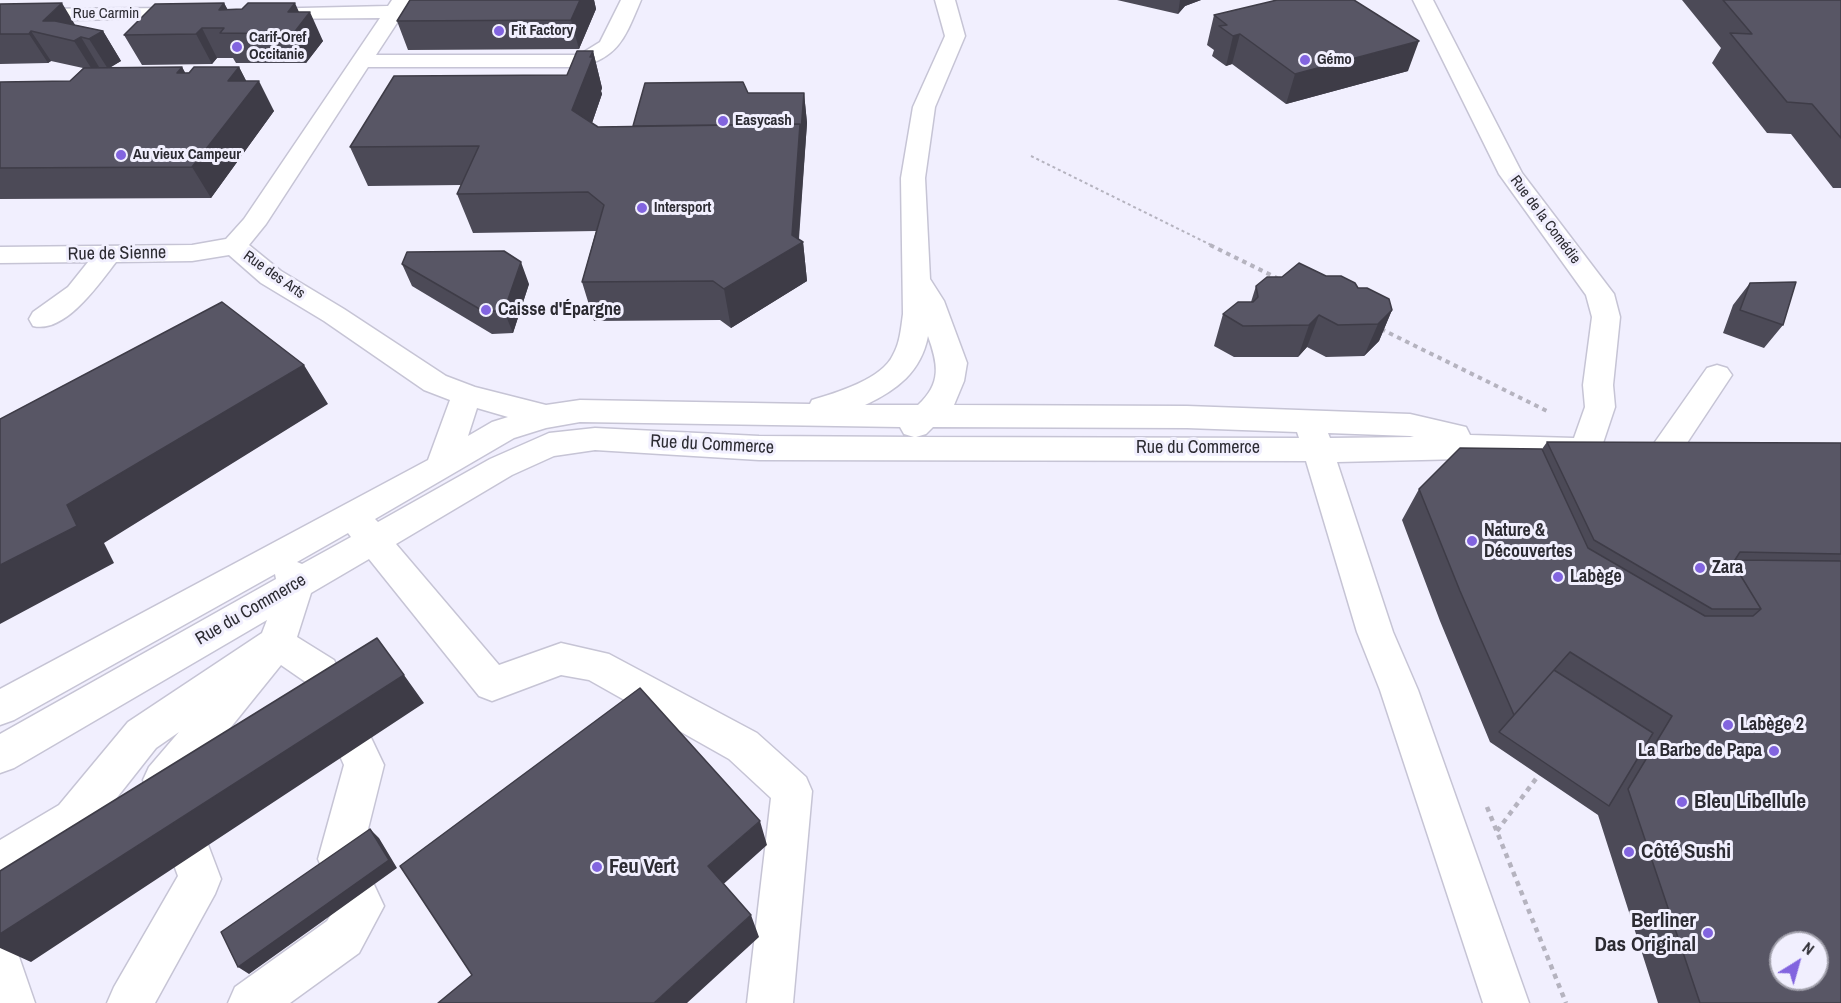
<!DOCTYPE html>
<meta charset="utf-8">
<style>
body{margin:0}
#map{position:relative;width:1841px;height:1003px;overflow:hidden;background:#f1effe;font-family:"Archivo Narrow",sans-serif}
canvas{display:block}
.north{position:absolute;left:1769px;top:931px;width:60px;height:60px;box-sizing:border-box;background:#f1effe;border:2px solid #a2a1ac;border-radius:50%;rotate:37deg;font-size:16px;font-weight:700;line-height:24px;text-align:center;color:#2c2b32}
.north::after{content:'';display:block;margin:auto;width:21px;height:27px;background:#8264df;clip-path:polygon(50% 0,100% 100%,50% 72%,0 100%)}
</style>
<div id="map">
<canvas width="1841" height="1003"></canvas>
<div class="north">N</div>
</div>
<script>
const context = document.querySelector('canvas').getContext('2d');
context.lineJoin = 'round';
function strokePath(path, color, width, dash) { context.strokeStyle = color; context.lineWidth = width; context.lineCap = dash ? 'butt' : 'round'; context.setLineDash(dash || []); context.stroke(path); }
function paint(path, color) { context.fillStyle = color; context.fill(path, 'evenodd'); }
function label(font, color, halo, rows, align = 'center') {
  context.font = font + ' "Archivo Narrow",sans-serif'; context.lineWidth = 6; context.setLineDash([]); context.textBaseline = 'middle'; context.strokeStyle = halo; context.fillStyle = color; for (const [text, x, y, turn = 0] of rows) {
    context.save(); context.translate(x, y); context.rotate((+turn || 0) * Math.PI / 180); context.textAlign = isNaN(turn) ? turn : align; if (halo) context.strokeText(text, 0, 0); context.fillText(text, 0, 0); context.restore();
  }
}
const pathFar2 = new Path2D(`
 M 1031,156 L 1213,246`);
const pathFar1 = new Path2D(`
 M 1210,245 L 1277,278
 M 1381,329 L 1549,412`);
const path = new Path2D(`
 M 1487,807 L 1566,1003
 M 1497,831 L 1541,772`);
const minor = new Path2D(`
 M 392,0 L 412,0 L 376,55 L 579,55 L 600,42 L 621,0 L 641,0 C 626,35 620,57 580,67 L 368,67 L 266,224 L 249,245 L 281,271 L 344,309 L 446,376 L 475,387 L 546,405 L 580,400 L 810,404 L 812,400 C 836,393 882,379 893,355 C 900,343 901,328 903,314 L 901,178 L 913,107 L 945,36 L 935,0 L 955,0 L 965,36 L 935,107 L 925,178 L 930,279 L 944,301 L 967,363 L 964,381 L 954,405 L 1187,406 L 1410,414 L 1466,427 L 1470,435 L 1574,438 L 1585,407 L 1583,385 L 1592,317 L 1586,295 L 1499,174 L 1413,0 L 1433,0 L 1522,173 L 1614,294 L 1620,317 L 1613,385 L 1615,407 L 1598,458 L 1587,462 L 1506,458 L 1337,462 L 1393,632 L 1418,690 L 1529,1003 L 1483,1003 L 1380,690 L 1357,632 L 1306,461 L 759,460 L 595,450 L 554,456 L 512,475 L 396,544 L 499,665 L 561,643 L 609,654 L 757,733 L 806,777 L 812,791 L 793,1003 L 747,1003 L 771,798 L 729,759 L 589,680 L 561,675 L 492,701 L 479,696 L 369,559 L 311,593 L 297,637 L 334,660 L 384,765 L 361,857 L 384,906 L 359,953 L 290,1003 L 228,1003 L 235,987 L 327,921 L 338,904 L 318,859 L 344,765 L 307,683 L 281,665 L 185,784 L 221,879 L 215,894 L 155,1003 L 107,1003 L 114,987 L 178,876 L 143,780 L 149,767 L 179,732 L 156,748 L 89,833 L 15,879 L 0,885 L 0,840 L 59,805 L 128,722 L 262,633 L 267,620 L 14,768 L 0,773 L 0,734 L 276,579 L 275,574 L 14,720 L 0,725 L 0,689 L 428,460 L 450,400 L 424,390 L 324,321 L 261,283 L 229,255 L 192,261 L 116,262 C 99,284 65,334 33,326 L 29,319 L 33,312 L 68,287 L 88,262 L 0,263 L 0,247 L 192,245 L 226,239 L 244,219 L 380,18 L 266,19 L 259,17 L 256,13 L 259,9 L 388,6 ZM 928,336 C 938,364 942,383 918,405 L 865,405 C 897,390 921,372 928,336 ZM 477,408 L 508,417 L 492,422 L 468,436 ZM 580,422 L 900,427 L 904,434 L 914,437 L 759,436 L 595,428 L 549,433 L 490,459 L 378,522 L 375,519 L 514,438 L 546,428 ZM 933,427 L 1187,428 L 1297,432 L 1299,438 L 916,437 L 926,434 ZM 1328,433 L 1410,436 L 1414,437 L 1330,438 ZM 348,533 L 351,537 L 302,564 L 297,562 Z
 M 190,8 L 197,10 L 200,14 L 197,18 L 0,21 L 0,9 Z
 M 1717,365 L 1727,368 L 1732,375 L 1677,458 L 1666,462 L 1655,458 L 1650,450 L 1655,442 L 1707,368 Z
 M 0,941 L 16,948 L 35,1003 L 0,1003 Z`);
const wall = new Path2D(`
 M 410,0 L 594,0 L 596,9 L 579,49 L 408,50 L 397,21 Z
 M 1117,0 L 1201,0 L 1185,6 L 1178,14 Z
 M 1682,0 L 1841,0 L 1841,188 L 1833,188 L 1791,134 L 1767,133 L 1712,63 L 1721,48 Z
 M 224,3 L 228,10 L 299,12 L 323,41 L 306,63 L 236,63 L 233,58 L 217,58 L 212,64 L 142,65 L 124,35 Z
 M 0,4 L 75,25 L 103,31 L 121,61 L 110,67 L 182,67 L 185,73 L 239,67 L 246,81 L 274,111 L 211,198 L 0,199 L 0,82 L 70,81 L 83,68 L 51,61 L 48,63 L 0,64 Z
 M 1214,15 L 1408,71 L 1286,104 L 1232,64 L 1226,66 L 1212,56 L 1214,50 L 1207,45 Z
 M 593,51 L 602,88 L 601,91 L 602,94 L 592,123 L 598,127 L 633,126 L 748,93 L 804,93 L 807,123 L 799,239 L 803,242 L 807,281 L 731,328 L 720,320 L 594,321 L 582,282 L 596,231 L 473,233 L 457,194 L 461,185 L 368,186 L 350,147 L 567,75 Z
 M 402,264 L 529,284 L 513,333 L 492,334 L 412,286 Z
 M 1326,276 L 1358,288 L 1392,310 L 1379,341 L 1364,356 L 1326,357 L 1307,347 L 1298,357 L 1234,357 L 1214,346 L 1223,314 L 1251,302 L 1256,286 Z
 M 1750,283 L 1783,325 L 1764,348 L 1723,333 L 1733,305 Z
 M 1547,442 L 1841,443 L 1841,1003 L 1658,1003 L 1598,815 L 1490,742 L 1440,621 L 1402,520 L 1419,489 L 1542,449 Z`);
const shadedWall = new Path2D(`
 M 580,0 L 594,0 L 596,9 L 579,49 L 571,20 Z
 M 1180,0 L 1201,0 L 1185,6 L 1178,14 Z
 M 62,3 L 80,33 L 43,21 Z
 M 224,3 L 239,33 L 219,10 Z
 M 295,3 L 303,21 L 310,12 L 323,41 L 306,63 L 293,34 L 288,12 Z
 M 202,28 L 217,58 L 212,64 L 196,34 Z
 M 31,31 L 51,61 L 48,63 L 29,34 Z
 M 103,31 L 121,61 L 108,69 L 89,39 Z
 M 1240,34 L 1232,64 L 1226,66 L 1233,36 Z
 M 81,37 L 99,67 L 93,71 L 74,41 Z
 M 1419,41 L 1408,71 L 1286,104 L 1295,74 Z
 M 593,51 L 602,88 L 601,91 L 602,94 L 583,149 L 572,110 Z
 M 182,67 L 199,97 L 177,73 Z
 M 239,67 L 251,90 L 259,81 L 274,111 L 211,198 L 192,167 L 228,81 Z
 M 804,93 L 807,123 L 798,245 L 803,242 L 807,281 L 731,328 L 724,289 L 792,235 L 800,124 Z
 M 521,262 L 529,284 L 513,333 L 504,311 Z
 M 1392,310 L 1379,341 L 1364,356 L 1378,324 Z
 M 1319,315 L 1307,347 L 1298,357 L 1309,325 Z
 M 304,365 L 328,404 L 104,543 L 114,563 L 0,624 L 0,565 L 67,505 Z
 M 404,675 L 424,703 L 31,962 L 0,948 L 0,934 Z
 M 760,821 L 767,845 L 718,889 L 708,866 Z
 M 370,829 L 379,838 L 397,868 L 249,974 L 238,967 Z
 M 751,915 L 759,937 L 687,1003 L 654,1003 Z`);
const building = new Path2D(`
 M 410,0 L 580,0 L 571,20 L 397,21 Z
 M 1277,0 L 1354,0 L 1419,41 L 1295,74 L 1240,34 L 1233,36 L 1219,26 L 1227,25 L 1214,15 Z
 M 1723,0 L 1841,0 L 1841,138 L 1812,104 L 1787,102 L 1730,33 L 1752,34 Z
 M 62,3 L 43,21 L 55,21 L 103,31 L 89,39 L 81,37 L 74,41 L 31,31 L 29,34 L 0,34 L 0,4 Z
 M 224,3 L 219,10 L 242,9 L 248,3 L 295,3 L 288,12 L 310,12 L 293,34 L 220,33 L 224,28 L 202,28 L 196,34 L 124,35 L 155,4 Z
 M 577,51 L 593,51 L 590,57 L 593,57 L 572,110 L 598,127 L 800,124 L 792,235 L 803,242 L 724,289 L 713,281 L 582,282 L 604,205 L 588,192 L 457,194 L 479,146 L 350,147 L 394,76 L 567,75 Z
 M 182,67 L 177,73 L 189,73 L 194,67 L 239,67 L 228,81 L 259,81 L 192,167 L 0,168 L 0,82 L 70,81 L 84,68 Z
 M 743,82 L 748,93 L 804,93 L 801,131 L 800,124 L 633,126 L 645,83 Z
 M 504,251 L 521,262 L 504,311 L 483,311 L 402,264 L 407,252 Z
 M 1299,263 L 1326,276 L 1341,276 L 1355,283 L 1358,288 L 1367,288 L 1389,299 L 1392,310 L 1378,324 L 1338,325 L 1319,315 L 1309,325 L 1243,326 L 1223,314 L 1238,302 L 1253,302 L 1258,297 L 1256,286 L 1267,277 L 1282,277 Z
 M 1796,282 L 1783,325 L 1740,310 L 1750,283 Z
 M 222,302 L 304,365 L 67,505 L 77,526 L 0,565 L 0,419 Z
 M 1547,442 L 1841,443 L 1841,554 L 1740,552 L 1733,563 L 1761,609 L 1712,609 L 1594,540 Z
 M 1460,448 L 1542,449 L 1588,548 L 1705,616 L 1753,616 L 1761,609 L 1733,563 L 1735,560 L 1841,561 L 1841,1003 L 1700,1003 L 1628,789 L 1672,716 L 1570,652 L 1514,715 L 1460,591 L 1419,489 ZM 1781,943 L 1817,943 L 1817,979 L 1781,979 Z
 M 377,638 L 404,675 L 0,934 L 0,871 Z
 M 1554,670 L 1653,733 L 1609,806 L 1499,732 Z
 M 640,688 L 760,821 L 708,866 L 751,915 L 654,1003 L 438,1003 L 472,975 L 400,866 Z
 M 370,829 L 389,860 L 238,967 L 221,932 Z`);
const markers = [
 [499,31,6,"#8264df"],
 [237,47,6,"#8264df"],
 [1305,60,6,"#8264df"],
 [723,121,6,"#8264df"],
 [121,155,6,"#8264df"],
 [642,208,6,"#8264df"],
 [486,310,6,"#8264df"],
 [1472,541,6,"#8264df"],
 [1700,568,6,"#8264df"],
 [1558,577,6,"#8264df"],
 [1728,725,6,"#8264df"],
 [1774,751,6,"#8264df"],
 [1682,802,6,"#8264df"],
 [1629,852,6,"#8264df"],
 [597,867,6,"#8264df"],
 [1708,933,6,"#8264df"]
];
const farStreetnames = [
 ["Rue Carmin",106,14],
 ["Rue de la Comédie",1545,220,53],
 ["Rue des Arts",274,275,35]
];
const farPoinames = [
 ["Fit Factory",511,31],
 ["Carif-Oref",249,38],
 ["Occitanie",249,55],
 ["Gémo",1317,60],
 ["Easycash",735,121],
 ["Au vieux Campeur",133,155],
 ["Intersport",654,208]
];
const streetNames = [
 ["Rue de Sienne",117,254,-1],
 ["Rue du Commerce",712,445,3],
 ["Rue du Commerce",1198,448],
 ["Rue du Commerce",251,610,-30]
];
const poiNames = [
 ["Caisse d'Épargne",498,310],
 ["Nature &",1484,531],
 ["Découvertes",1484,552],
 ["Zara",1712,568],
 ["Labège",1570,577],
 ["Labège 2",1740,725],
 ["La Barbe de Papa",1762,751,"right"]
];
const nearPoinames = [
 ["Bleu Libellule",1694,802],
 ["Côté Sushi",1641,852],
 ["Feu Vert",609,867],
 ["Berliner",1696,921,"right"],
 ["Das Original",1696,945,"right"]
];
strokePath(minor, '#c6c4d5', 3);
strokePath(pathFar2, '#b5b3bf', 2, [3, 3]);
strokePath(pathFar1, '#b5b3bf', 4, [4.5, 4.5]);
strokePath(path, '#b5b3bf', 4.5, [5, 5]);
paint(minor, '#fff');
paint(wall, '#4c4a57');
paint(shadedWall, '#3e3c47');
paint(building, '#585665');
strokePath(building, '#3e3c47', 1.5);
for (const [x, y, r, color] of markers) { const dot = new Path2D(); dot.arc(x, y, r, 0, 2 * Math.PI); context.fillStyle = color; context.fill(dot); strokePath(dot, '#f1effe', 2); }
label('15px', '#2c2b32', '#f1effe', farStreetnames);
label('bold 15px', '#2c2b32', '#f1effe', farPoinames, 'left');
label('18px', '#2c2b32', '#f1effe', streetNames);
label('bold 18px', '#2c2b32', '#f1effe', poiNames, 'left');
label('bold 21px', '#2c2b32', '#f1effe', nearPoinames, 'left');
</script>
